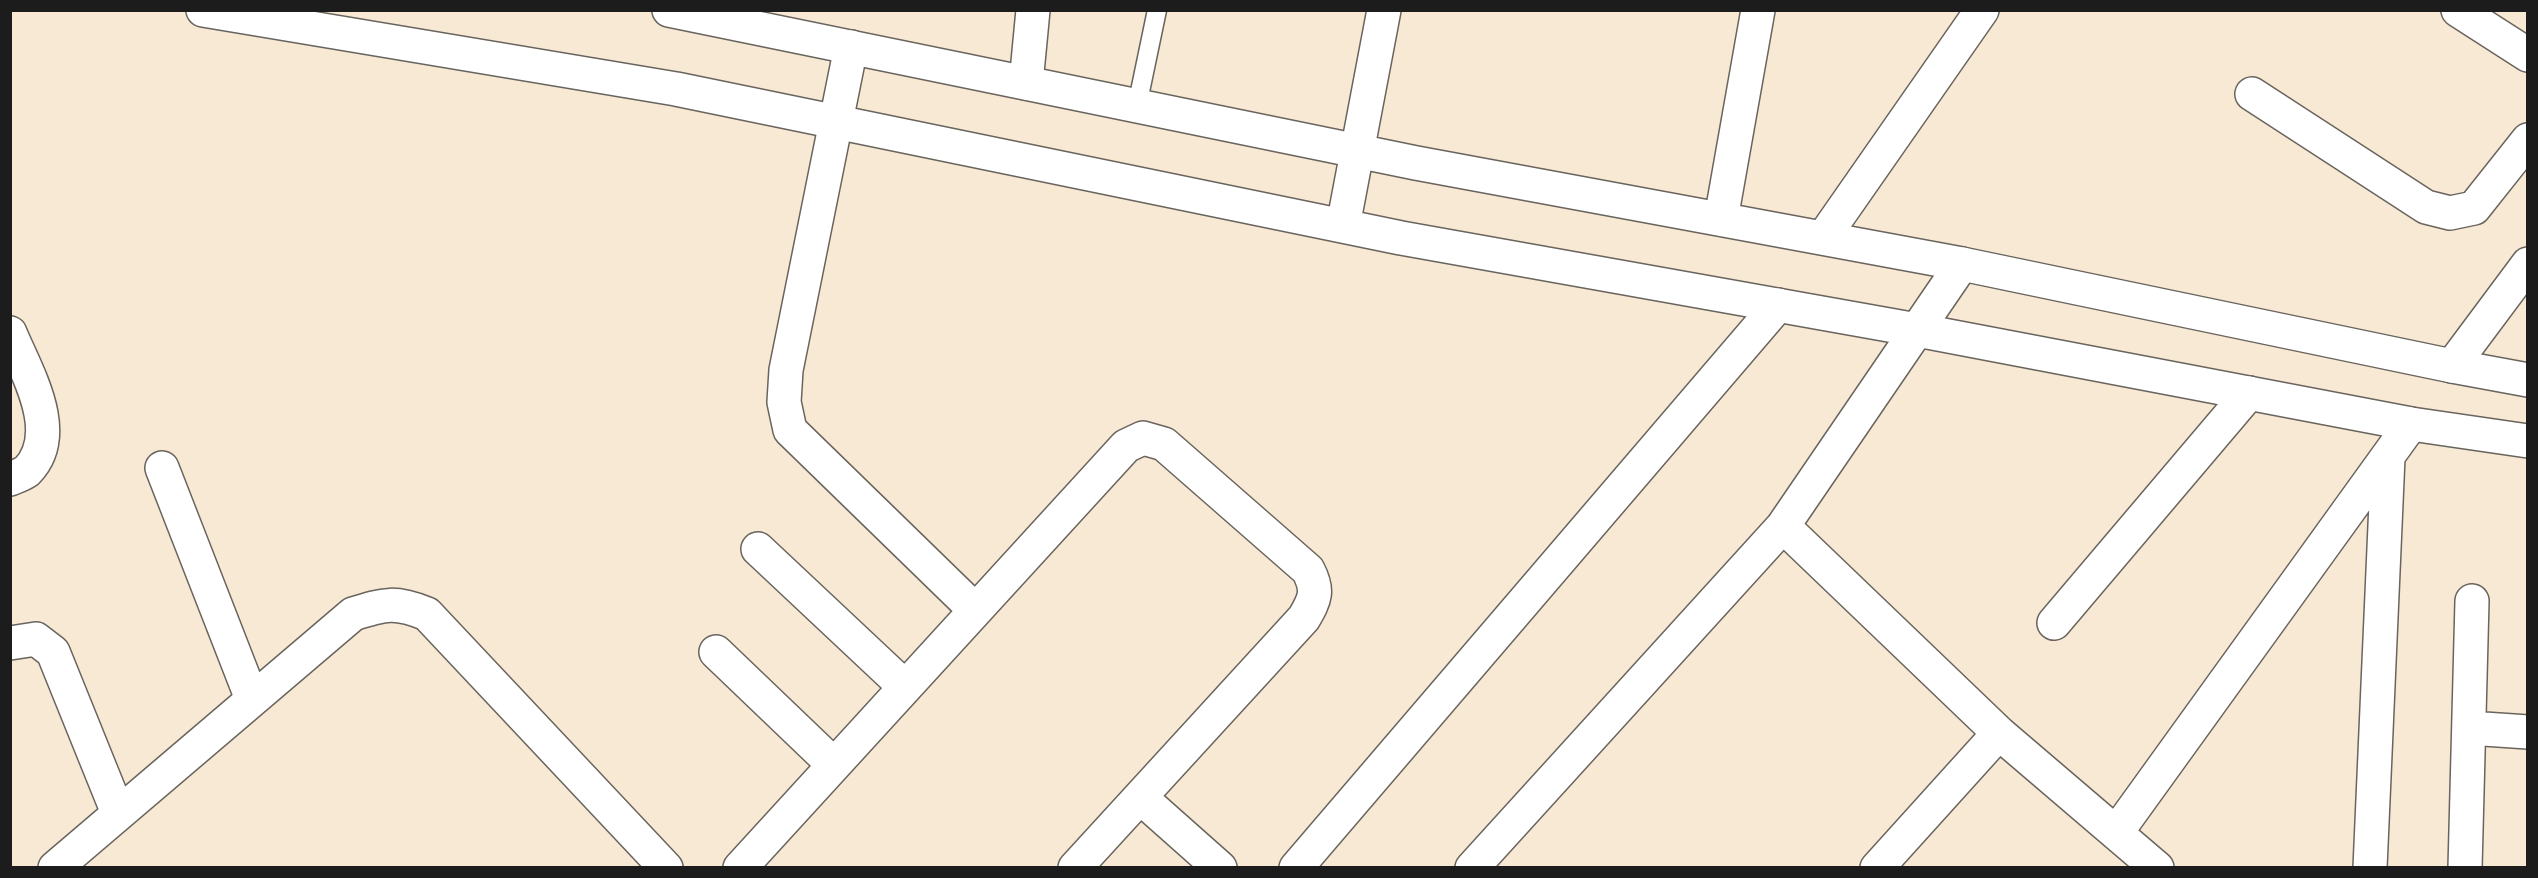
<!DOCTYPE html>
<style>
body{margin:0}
#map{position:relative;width:2538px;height:878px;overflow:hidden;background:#f8e9d5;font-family:Cardo,serif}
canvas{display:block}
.frame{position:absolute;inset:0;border:12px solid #1c1c1c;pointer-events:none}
</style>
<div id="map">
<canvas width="2538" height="878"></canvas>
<div class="frame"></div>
</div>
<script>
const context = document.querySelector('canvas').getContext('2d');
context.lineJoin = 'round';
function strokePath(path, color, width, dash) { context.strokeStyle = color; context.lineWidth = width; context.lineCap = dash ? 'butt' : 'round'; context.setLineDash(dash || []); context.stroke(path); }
const service = new Path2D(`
 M 1137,106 L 1157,10`);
const minor = new Path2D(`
 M 2458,10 L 2528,55
 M 851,47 L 786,370 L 784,402 L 790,430 L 975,610
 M 1026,83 L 1033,10
 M 2252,94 L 2426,207 L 2450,213 L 2474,208 L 2528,140
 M 1721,219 L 1758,10
 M 1823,238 L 1982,10
 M 10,333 C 26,372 64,433 27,471 C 23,474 15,477 10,479
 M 2452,366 L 2528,264
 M 162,468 L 252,699
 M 1783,526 L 1999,733
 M 758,549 L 905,687
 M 2054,623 L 2249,393
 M 10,643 L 36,639 L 53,652 L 118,813
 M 716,652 L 834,765
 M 2469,728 L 2528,732
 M 1140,797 L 1220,868
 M 2116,833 L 2411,424
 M 740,868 L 1126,446 L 1143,438 L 1164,444 L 1308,570 C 1319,591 1315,599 1304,618 L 1075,868
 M 1296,868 L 1778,305
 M 1472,868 L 1783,526 L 1962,264
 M 1877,868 L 1999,733 L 2157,868
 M 2370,868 L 2388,457
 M 2465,868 L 2472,601`);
const tertiary = new Path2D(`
 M 203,10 L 676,89 L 1401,238 L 1917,330 L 2411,424 L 2528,441
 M 669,10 L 1416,163 L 1962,264 L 2452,366 L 2528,380
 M 1343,226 L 1384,10
 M 55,868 L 353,614 C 385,604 395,601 427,614 L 666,868`);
strokePath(service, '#69645d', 21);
strokePath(minor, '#69645d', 36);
strokePath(tertiary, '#69645d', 36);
strokePath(service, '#fff', 18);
strokePath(minor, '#fff', 33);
strokePath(tertiary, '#fff', 33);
</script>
